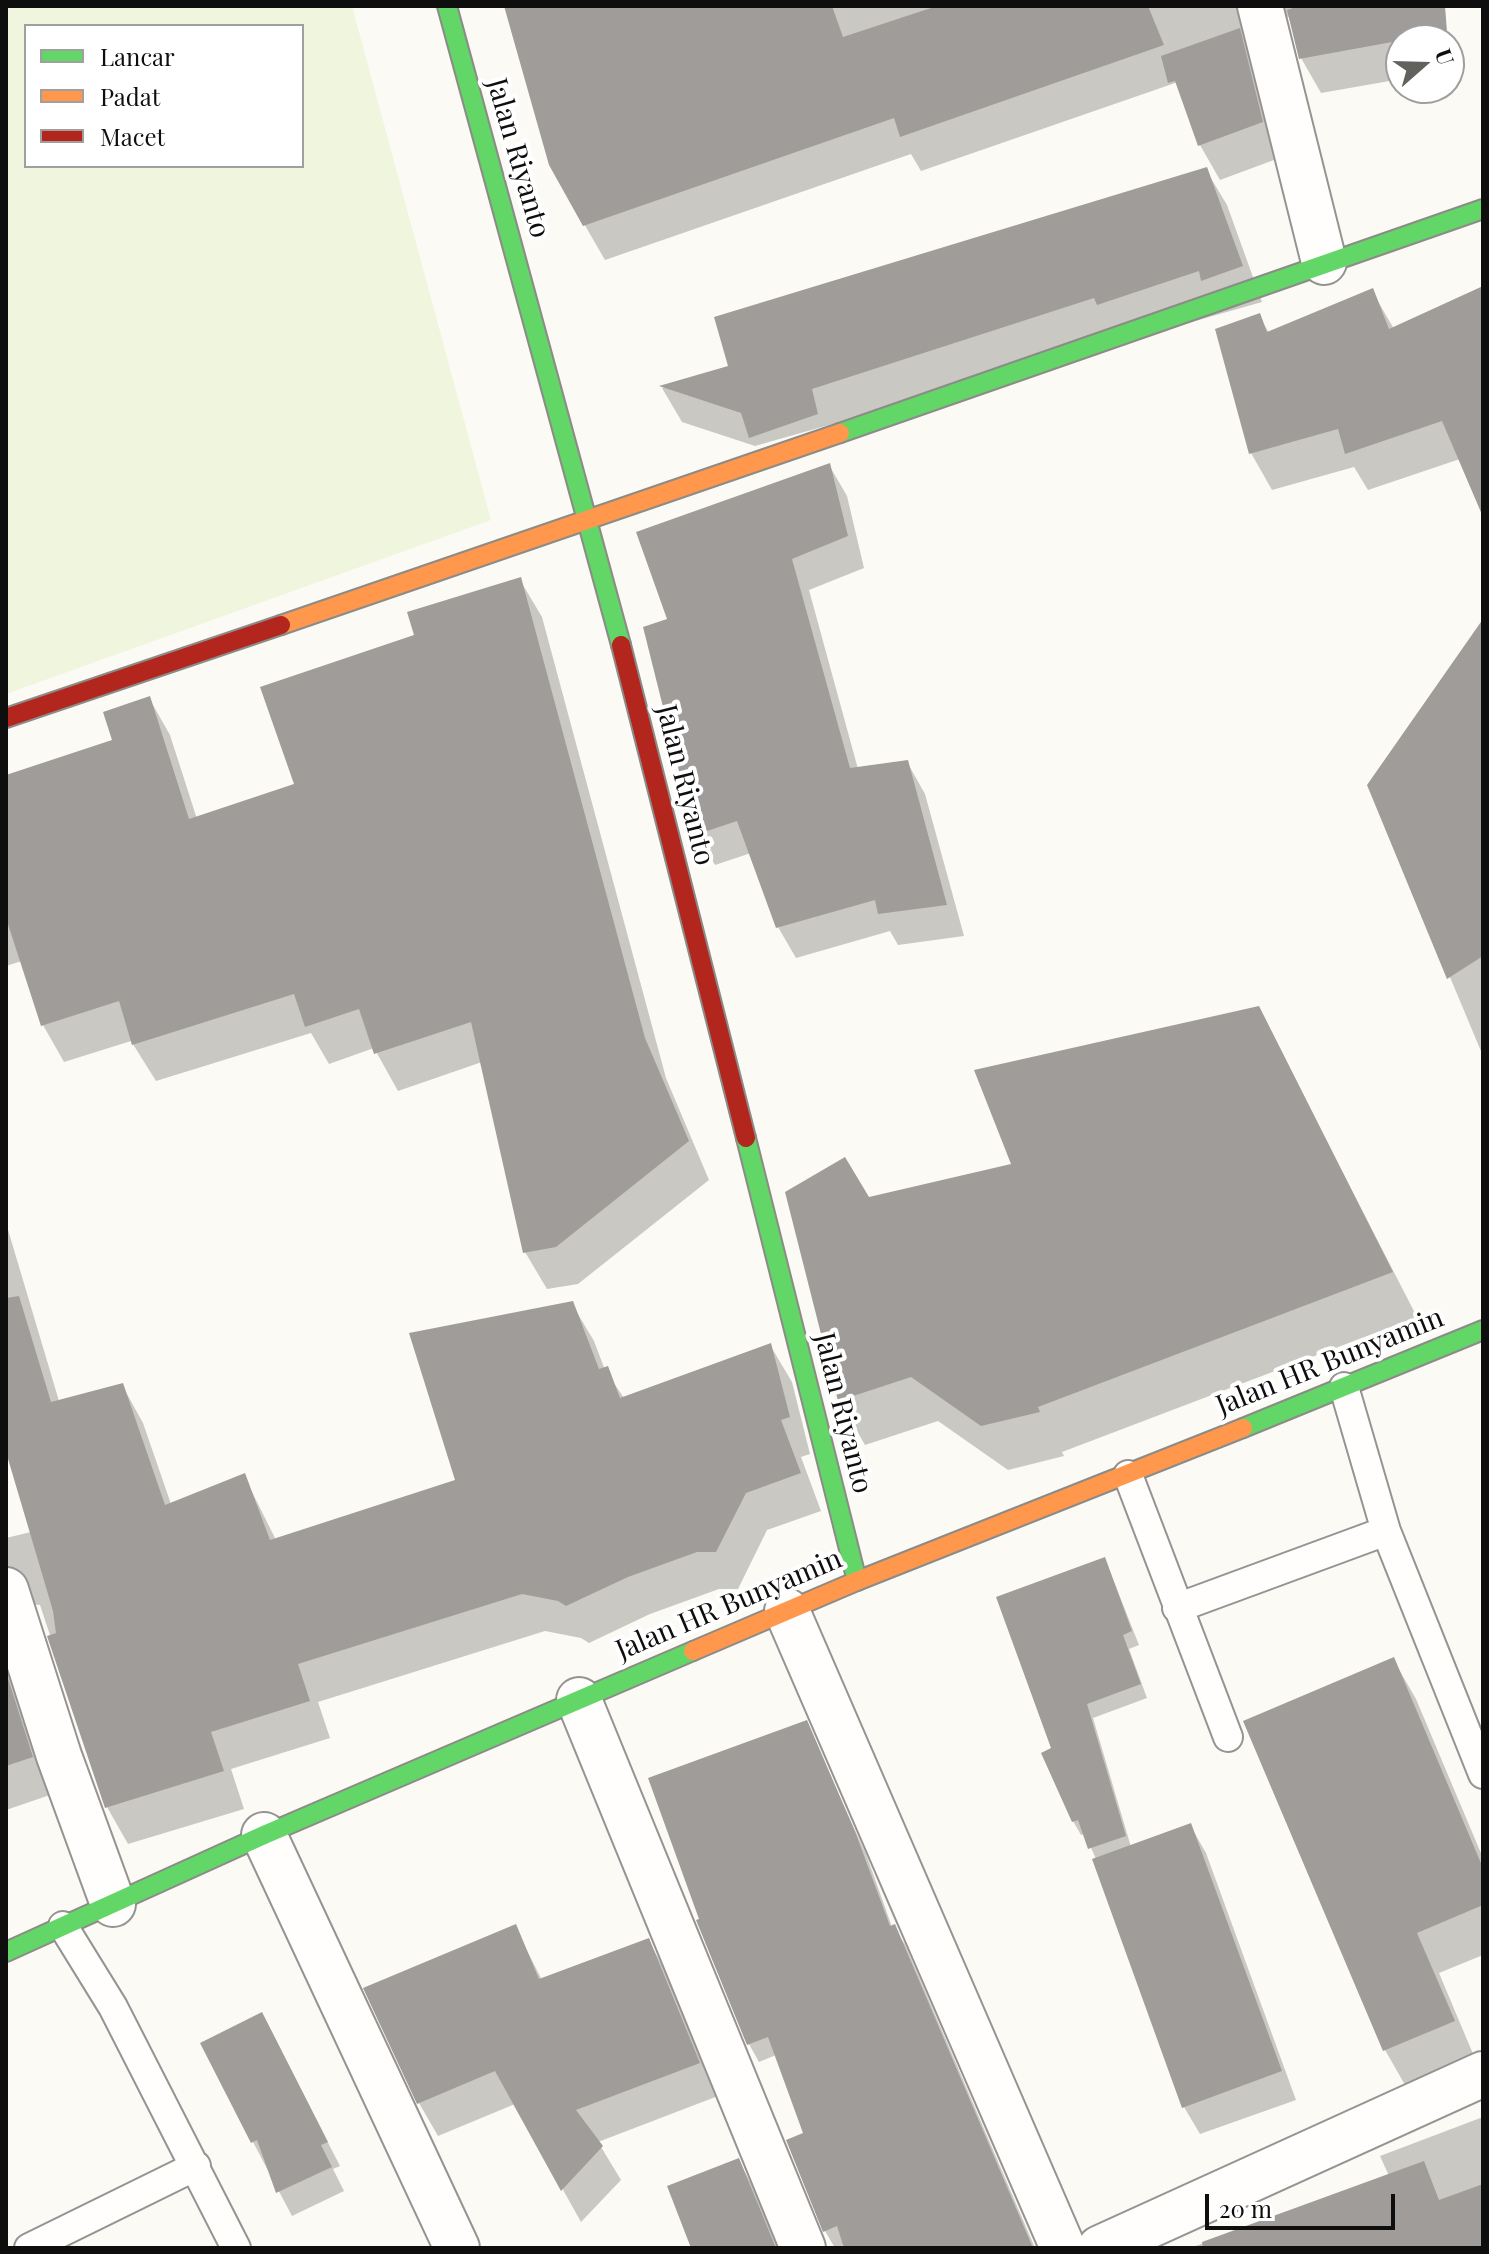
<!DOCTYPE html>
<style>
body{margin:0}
#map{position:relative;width:1489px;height:2254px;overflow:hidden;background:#fcfaf4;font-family:"Playfair Display",serif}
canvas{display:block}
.frame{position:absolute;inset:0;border:8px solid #0e0e0e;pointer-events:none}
.legend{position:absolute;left:24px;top:24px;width:280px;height:144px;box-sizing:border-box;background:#fff;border:2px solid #9f9f9f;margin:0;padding:10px 14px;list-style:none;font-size:24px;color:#0e0e0e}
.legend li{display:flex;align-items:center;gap:16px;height:40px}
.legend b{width:40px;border:2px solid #9f9f9f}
.north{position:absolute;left:1385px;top:24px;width:80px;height:80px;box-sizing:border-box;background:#fff;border:2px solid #9f9f9f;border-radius:50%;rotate:70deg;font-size:22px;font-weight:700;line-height:32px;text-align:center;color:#0e0e0e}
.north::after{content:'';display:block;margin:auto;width:28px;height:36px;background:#61615e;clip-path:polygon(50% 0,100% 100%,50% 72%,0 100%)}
.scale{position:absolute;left:1205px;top:2194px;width:190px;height:36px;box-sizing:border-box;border:4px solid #0e0e0e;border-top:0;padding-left:10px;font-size:24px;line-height:28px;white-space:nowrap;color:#0e0e0e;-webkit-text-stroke:6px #fff;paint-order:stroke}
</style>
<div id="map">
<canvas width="1489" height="2254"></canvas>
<div class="frame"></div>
<ul class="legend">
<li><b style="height:10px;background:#63d668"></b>Lancar</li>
<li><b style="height:10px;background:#ff974d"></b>Padat</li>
<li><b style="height:10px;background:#b3261e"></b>Macet</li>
</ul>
<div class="north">U</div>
<div class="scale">20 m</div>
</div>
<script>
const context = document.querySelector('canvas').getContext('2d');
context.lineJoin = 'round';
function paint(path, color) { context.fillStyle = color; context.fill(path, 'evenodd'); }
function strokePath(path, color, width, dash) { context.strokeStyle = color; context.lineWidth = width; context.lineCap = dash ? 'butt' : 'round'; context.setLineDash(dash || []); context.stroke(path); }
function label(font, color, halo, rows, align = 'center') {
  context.font = font + ' "Playfair Display",serif'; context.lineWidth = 8; context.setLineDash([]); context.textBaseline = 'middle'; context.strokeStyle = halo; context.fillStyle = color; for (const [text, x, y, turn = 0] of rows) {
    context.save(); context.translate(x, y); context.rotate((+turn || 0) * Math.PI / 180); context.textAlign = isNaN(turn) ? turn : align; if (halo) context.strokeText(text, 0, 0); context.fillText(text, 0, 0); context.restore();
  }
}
const pitch = new Path2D(`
 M 6,6 L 352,6 L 491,520 L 6,694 ZM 26,26 L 302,26 L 302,166 L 26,166 Z`);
const shadow = new Path2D(`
 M 506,6 L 1415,6 L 1428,40 L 1401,40 L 1401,79 L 1321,93 L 1301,58 L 1289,17 L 1275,16 L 1282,157 L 1220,180 L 1200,145 L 1178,82 L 921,171 L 911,154 L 605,260 L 550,165 Z
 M 1206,170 L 1227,205 L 1262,302 L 755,446 L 682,422 L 662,388 L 730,367 Z
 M 1483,288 L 1483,512 L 1460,459 L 1368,490 L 1354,467 L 1272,490 L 1251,453 L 1259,316 L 1269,333 L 1372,291 L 1394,329 Z
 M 829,465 L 847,496 L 864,568 L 809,590 L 858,769 L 907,762 L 925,794 L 964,936 L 898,945 L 890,931 L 796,958 L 778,927 L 751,853 L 715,865 L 697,834 L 670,621 Z
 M 520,580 L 542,617 L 666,1078 L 709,1180 L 578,1284 L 547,1289 L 525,1252 L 482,1062 L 398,1091 L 374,1048 L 329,1064 L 311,1033 L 156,1081 L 131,1041 L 64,1062 L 43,1025 L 22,961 L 6,966 L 6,777 L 115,742 L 149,698 L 170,735 L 197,819 L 296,785 L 416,637 Z
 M 1483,623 L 1483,1056 L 1370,786 Z
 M 1258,1008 L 1417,1317 L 1062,1452 L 1064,1456 L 1008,1470 L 938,1421 L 865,1445 L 839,1400 L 868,1199 L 1013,1165 Z
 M 6,1223 L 59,1401 L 122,1385 L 143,1423 L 171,1504 L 244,1476 L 276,1540 L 457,1482 L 572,1304 L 594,1341 L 605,1370 L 624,1398 L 770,1345 L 792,1382 L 810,1454 L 801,1457 L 821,1511 L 767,1530 L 738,1589 L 719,1589 L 650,1614 L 589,1643 L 581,1638 L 545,1631 L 318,1702 L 330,1738 L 231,1769 L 244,1809 L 128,1844 L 107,1807 L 40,1605 L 19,1603 L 6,1615 L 6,1538 L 31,1532 L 6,1445 Z
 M 1105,1559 L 1139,1645 L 1129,1649 L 1147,1698 L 1093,1718 L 1131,1847 L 1190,1825 L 1206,1853 L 1296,2100 L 1200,2134 L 1184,2107 L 1096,1859 L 1085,1834 L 1081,1835 L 1073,1821 L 1054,1749 Z
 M 6,1647 L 53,1794 L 6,1810 Z
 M 1393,1659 L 1416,1699 L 1483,1858 L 1483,1955 L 1439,1973 L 1476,2061 L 1408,2090 L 1385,2050 Z
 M 806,1723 L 866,1854 L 892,1927 L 905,1944 L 1035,2248 L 847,2248 L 845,2245 L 835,2248 L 825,2231 L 805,2134 L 776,2055 L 759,2062 L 749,2044 Z
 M 515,1927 L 542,1980 L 648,1940 L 667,1973 L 718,2096 L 598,2142 L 621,2180 L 581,2222 L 515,2104 L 438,2136 L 419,2103 Z
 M 275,2039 L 340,2166 L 333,2169 L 344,2191 L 292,2216 L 253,2142 Z
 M 1483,2117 L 1483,2248 L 1190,2248 L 1389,2176 L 1380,2156 Z
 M 738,2160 L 754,2188 L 779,2248 L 693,2248 Z`);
const building = new Path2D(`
 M 504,6 L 832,6 L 843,37 L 937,6 L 1148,6 L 1164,45 L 900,137 L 894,118 L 583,226 L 549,165 Z
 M 1299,6 L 1445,6 L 1447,32 L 1299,59 L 1287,10 Z
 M 1240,28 L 1263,122 L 1198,146 L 1175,81 L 1168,83 L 1161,56 Z
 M 1207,167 L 1243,266 L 1201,281 L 1199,271 L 1097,305 L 1094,298 L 812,389 L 818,414 L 749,438 L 741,413 L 659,386 L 728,366 L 714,317 Z
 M 1483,286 L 1483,517 L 1442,421 L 1345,454 L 1338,429 L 1249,454 L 1215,329 L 1260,313 L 1267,332 L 1373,288 L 1389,329 Z
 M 830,463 L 848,536 L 792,559 L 850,768 L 908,760 L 947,905 L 878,914 L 875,900 L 776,928 L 737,821 L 695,835 L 643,627 L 667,619 L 636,532 Z
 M 521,577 L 645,1038 L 689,1141 L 556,1247 L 523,1253 L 471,1022 L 374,1054 L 359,1009 L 305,1027 L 294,994 L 132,1045 L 119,1001 L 41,1026 L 6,918 L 6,775 L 112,740 L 103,712 L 150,696 L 189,819 L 294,784 L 260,687 L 414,635 L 407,612 Z
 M 1483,619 L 1483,956 L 1447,979 L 1367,785 Z
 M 1259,1006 L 1393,1272 L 1038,1407 L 1040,1412 L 981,1426 L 911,1377 L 838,1401 L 785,1192 L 845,1157 L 869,1197 L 1011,1164 L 974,1070 Z
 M 19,1296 L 51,1402 L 123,1383 L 165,1505 L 245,1473 L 270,1540 L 455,1480 L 409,1333 L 573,1301 L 599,1369 L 608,1366 L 620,1398 L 771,1343 L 790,1417 L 781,1420 L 801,1473 L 746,1493 L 716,1552 L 697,1552 L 628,1577 L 566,1606 L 558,1601 L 522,1594 L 298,1664 L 310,1701 L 211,1732 L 224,1771 L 105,1808 L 47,1636 L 56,1633 L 53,1611 L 6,1452 L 6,1298 Z
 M 1105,1557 L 1132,1631 L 1123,1635 L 1141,1684 L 1087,1704 L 1126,1836 L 1088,1849 L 1078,1820 L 1072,1822 L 1041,1753 L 1051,1748 L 996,1597 Z
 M 1394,1657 L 1483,1868 L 1483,1905 L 1417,1933 L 1455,2021 L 1383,2051 L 1243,1721 Z
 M 6,1672 L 33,1757 L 6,1766 Z
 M 807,1720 L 856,1834 L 890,1926 L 895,1924 L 1033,2248 L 844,2248 L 837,2226 L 823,2232 L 786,2140 L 803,2133 L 768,2037 L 747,2045 L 696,1920 L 699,1919 L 648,1778 Z
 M 1191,1823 L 1282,2071 L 1182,2108 L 1092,1859 Z
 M 516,1924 L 539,1979 L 649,1938 L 700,2063 L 576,2110 L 603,2146 L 561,2191 L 495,2071 L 417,2104 L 363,1988 Z
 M 262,2012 L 328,2142 L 321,2145 L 332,2167 L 276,2193 L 257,2140 L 251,2143 L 200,2043 Z
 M 739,2158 L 776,2248 L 691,2248 L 667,2186 Z
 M 1424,2161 L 1439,2200 L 1483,2184 L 1483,2248 L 1203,2248 L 1202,2242 Z`);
const lane = new Path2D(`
 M 1344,1387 L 1386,1531
 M 1128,1475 L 1228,1737
 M 1177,1608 L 1386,1531 L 1483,1774
 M 63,1926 L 113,2007 L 236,2248
 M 29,2248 L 196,2166`);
const street = new Path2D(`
 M 1260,6 L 1324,262
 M 6,1590 L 59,1756 L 113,1904
 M 787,1611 L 1063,2248
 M 579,1700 L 803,2248
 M 264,1835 L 457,2248
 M 1100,2248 L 1483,2074`);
const fast = new Path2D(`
 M 447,6 L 621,645
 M 840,433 L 1483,209
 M 746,1138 L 857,1581
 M 1243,1428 L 1483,1330
 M 6,1952 L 264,1835 L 693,1651`);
const slow = new Path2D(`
 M 281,625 L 840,433
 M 693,1651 L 857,1581 L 1243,1428`);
const jam = new Path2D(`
 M 621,645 L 746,1138
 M 6,718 L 281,625`);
const streetNames = [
 ["Jalan Riyanto",518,158,74],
 ["Jalan Riyanto",685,785,76],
 ["Jalan HR Bunyamin",1330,1362,-22],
 ["Jalan Riyanto",843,1413,76],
 ["Jalan HR Bunyamin",729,1605,-23]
];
paint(pitch, '#eff6dd');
paint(shadow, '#0003');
paint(building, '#9f9c99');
strokePath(lane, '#959492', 32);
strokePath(street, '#959492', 48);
strokePath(fast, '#8c8b88', 22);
strokePath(slow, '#8c8b88', 22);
strokePath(jam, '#8c8b88', 22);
strokePath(lane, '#fffefd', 28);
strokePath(street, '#fffefd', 44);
strokePath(fast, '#63d668', 18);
strokePath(slow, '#ff974d', 18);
strokePath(jam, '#b3261e', 18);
label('28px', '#0e0e0e', '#fff', streetNames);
</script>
